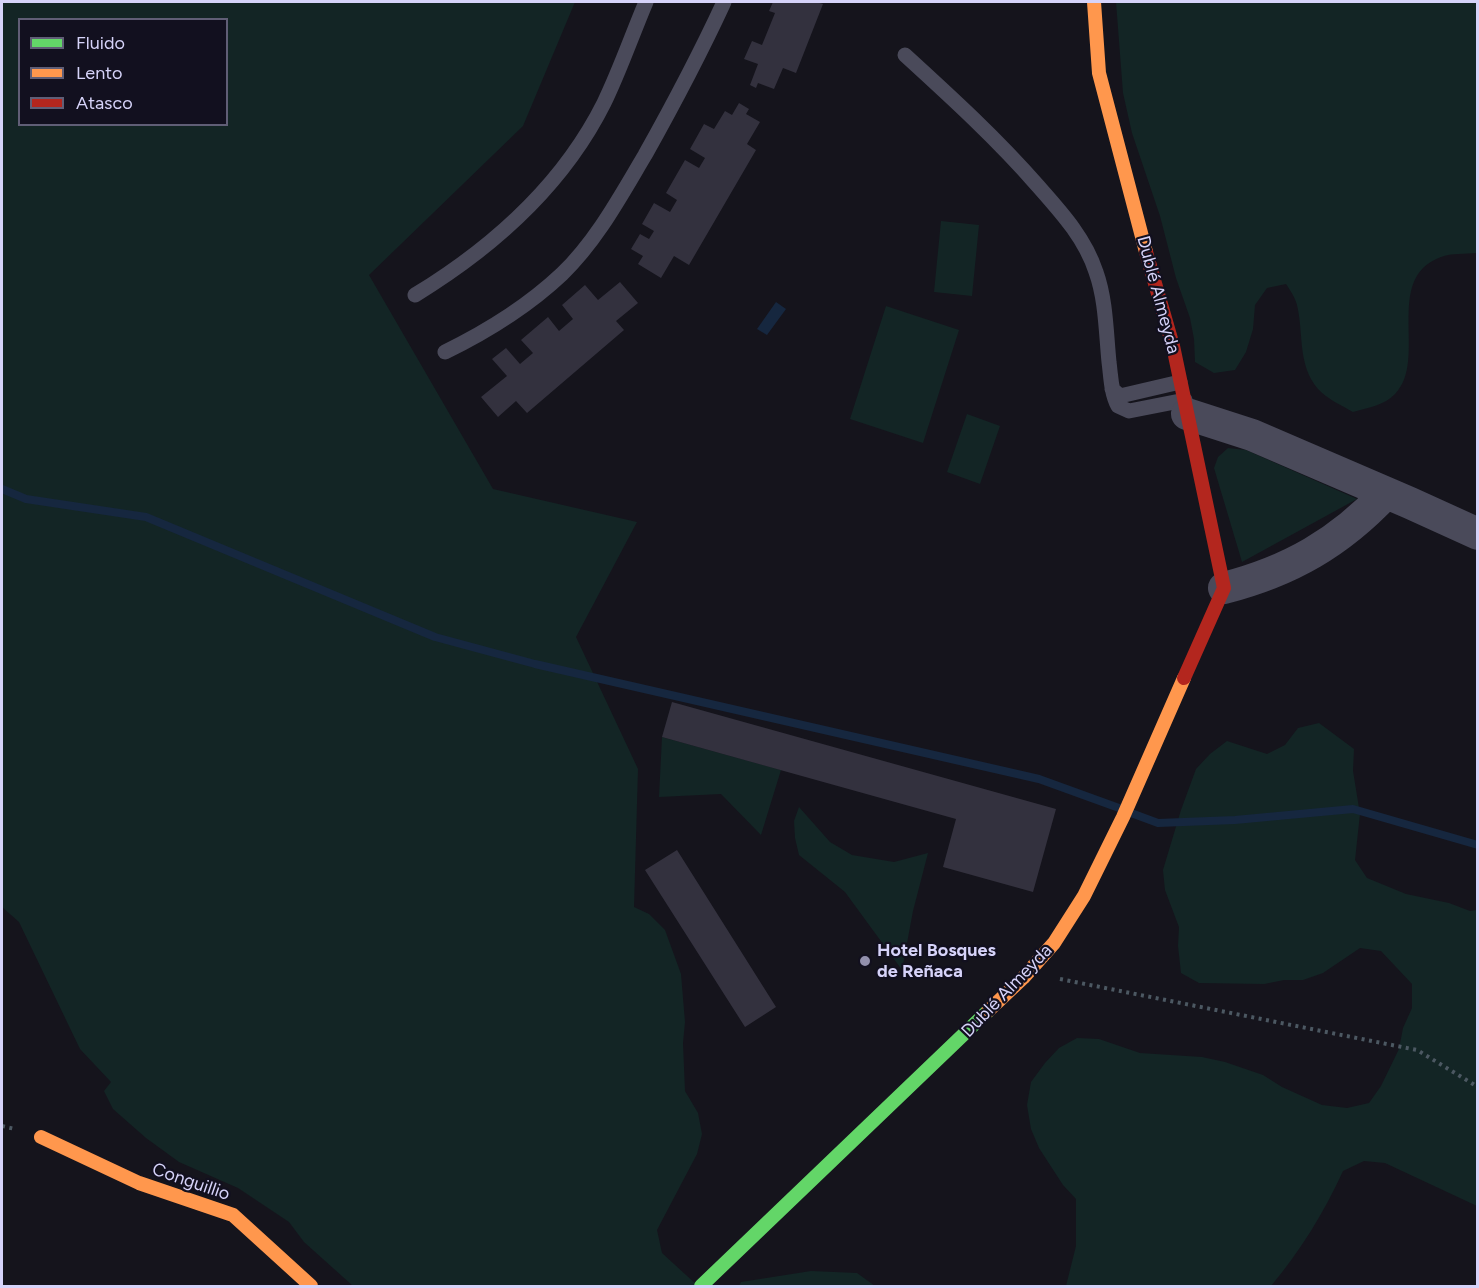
<!DOCTYPE html>
<meta charset="utf-8">
<style>
body{margin:0}
#map{position:relative;width:1479px;height:1288px;overflow:hidden;background:#15141c;font-family:Figtree,sans-serif}
canvas{display:block}
.frame{position:absolute;inset:0;border:3px solid #d6d3f9;pointer-events:none}
.legend{position:absolute;left:18px;top:18px;width:210px;height:108px;box-sizing:border-box;background:#12101f;border:2px solid #605e76;margin:0;padding:8px 10px;list-style:none;font-size:18px;color:#d6d3f9}
.legend li{display:flex;align-items:center;gap:12px;height:30px}
.legend b{width:30px;border:2px solid #605e76}
</style>
<div id="map">
<canvas width="1479" height="1288"></canvas>
<div class="frame"></div>
<ul class="legend">
<li><b style="height:8px;background:#63d668"></b>Fluido</li>
<li><b style="height:8px;background:#ff974d"></b>Lento</li>
<li><b style="height:8px;background:#b3261e"></b>Atasco</li>
</ul>
</div>
<script>
const context = document.querySelector('canvas').getContext('2d');
context.lineJoin = 'round';
function paint(path, color) { context.fillStyle = color; context.fill(path, 'evenodd'); }
function strokePath(path, color, width, dash) { context.strokeStyle = color; context.lineWidth = width; context.lineCap = dash ? 'butt' : 'round'; context.setLineDash(dash || []); context.stroke(path); }
function label(font, color, halo, rows, align = 'center') {
  context.font = font + ' Figtree,sans-serif'; context.lineWidth = 4.5; context.setLineDash([]); context.textBaseline = 'middle'; context.strokeStyle = halo; context.fillStyle = color; for (const [text, x, y, turn = 0] of rows) {
    context.save(); context.translate(x, y); context.rotate((+turn || 0) * Math.PI / 180); context.textAlign = isNaN(turn) ? turn : align; if (halo) context.strokeText(text, 0, 0); context.fillText(text, 0, 0); context.restore();
  }
}
const green = new Path2D(`
 M 2,2 L 575,2 L 523,126 L 369,275 L 493,489 L 637,522 L 576,637 L 638,769 L 634,907 L 649,914 L 665,930 L 681,974 L 685,1022 L 683,1043 L 685,1091 L 698,1113 L 702,1134 L 697,1154 L 657,1230 L 662,1253 L 698,1286 L 353,1286 L 304,1242 L 289,1222 L 238,1188 L 179,1162 L 146,1138 L 113,1109 L 104,1091 L 111,1082 L 80,1049 L 19,922 L 2,907 ZM 20,20 L 226,20 L 226,124 L 20,124 Z
 M 1116,2 L 1477,2 L 1477,253 C 1466,254 1451,253 1441,257 C 1382,278 1429,360 1395,394 C 1385,405 1367,408 1353,412 C 1341,405 1327,399 1318,389 C 1297,364 1304,334 1297,305 C 1295,297 1290,290 1286,284 L 1267,288 L 1255,305 L 1253,329 L 1246,352 L 1235,370 L 1214,373 L 1195,362 L 1194,339 L 1190,318 L 1176,278 L 1160,216 L 1132,133 L 1123,93 Z
 M 941,221 L 979,225 L 972,296 L 934,292 Z
 M 886,306 L 959,330 L 923,443 L 850,419 Z
 M 967,414 L 1000,426 L 980,484 L 947,472 Z
 M 1228,448 L 1246,450 L 1357,499 L 1242,562 L 1214,468 L 1218,457 Z
 M 1319,723 L 1354,749 L 1353,771 L 1360,814 L 1355,860 L 1367,878 L 1406,894 L 1449,903 L 1470,911 L 1477,910 L 1477,1206 L 1385,1163 L 1364,1161 L 1343,1171 C 1324,1213 1300,1251 1271,1286 L 1066,1286 L 1076,1246 L 1076,1199 L 1063,1185 L 1039,1148 L 1031,1129 L 1027,1105 L 1031,1082 L 1045,1063 L 1059,1048 L 1077,1038 L 1099,1039 L 1140,1053 L 1202,1057 L 1225,1062 L 1263,1075 L 1282,1087 L 1322,1105 L 1347,1108 L 1369,1103 L 1381,1086 L 1399,1049 L 1403,1028 L 1412,1008 L 1412,984 L 1381,951 L 1360,948 L 1323,973 L 1303,980 L 1284,980 L 1264,984 L 1199,983 L 1181,973 L 1178,946 L 1179,927 L 1165,890 L 1163,870 L 1181,810 L 1196,769 L 1210,754 L 1227,741 L 1267,754 L 1285,745 L 1298,728 Z
 M 662,737 L 781,770 L 761,835 L 721,794 L 659,797 Z
 M 799,807 L 830,842 L 852,855 L 894,862 L 928,853 L 913,911 L 902,970 L 845,892 L 799,855 L 795,838 L 794,821 Z
 M 811,1271 L 857,1273 L 875,1286 L 739,1286 L 741,1282 Z`);
const water = new Path2D(`
 M 776,302 L 786,309 L 767,335 L 757,329 Z`);
const stream = new Path2D(`
 M 2,489 L 26,499 L 146,517 L 435,637 L 535,664 L 1039,779 L 1119,808
 M 1131,813 L 1158,823 L 1235,820 L 1353,809 L 1478,845`);
const building = new Path2D(`
 M 773,2 L 816,2 L 823,4 L 796,73 L 783,68 L 774,89 L 758,83 L 756,88 L 750,85 L 758,64 L 744,59 L 752,41 L 762,45 L 775,13 L 769,11 Z
 M 739,103 L 749,109 L 746,114 L 760,122 L 747,144 L 756,150 L 689,265 L 674,256 L 661,278 L 638,264 L 643,256 L 631,249 L 640,234 L 649,239 L 654,231 L 642,224 L 654,203 L 670,212 L 677,200 L 666,193 L 685,160 L 699,168 L 705,158 L 690,149 L 704,124 L 714,129 L 725,111 L 732,115 Z
 M 620,282 L 638,303 L 616,321 L 624,330 L 527,413 L 516,401 L 498,417 L 481,397 L 507,376 L 492,359 L 506,348 L 520,364 L 533,353 L 521,340 L 548,317 L 559,331 L 573,319 L 562,305 L 585,285 L 598,300 Z
 M 672,702 L 1056,809 L 1033,892 L 943,867 L 956,819 L 662,737 Z
 M 677,850 L 776,1007 L 745,1027 L 645,870 Z`);
const path = new Path2D(`
 M 1060,979 L 1417,1050 L 1478,1087
 M 2,1126 L 15,1129`);
const lane = new Path2D(`
 M 905,55 C 951,97 997,139 1038,186 C 1061,212 1085,238 1096,272 C 1106,300 1106,332 1109,362 C 1111,377 1111,393 1118,406 L 1129,411 L 1185,400
 M 415,295 C 492,248 563,185 604,103 C 620,70 632,35 646,2
 M 445,352 C 488,331 527,307 562,274 C 597,240 620,197 645,155 C 673,105 700,54 724,2
 M 1112,389 L 1120,396 L 1180,382`);
const street = new Path2D(`
 M 1187,414 L 1252,435 L 1410,503 L 1478,534
 M 1224,588 C 1290,571 1339,543 1386,493`);
const fast = new Path2D(`
 M 701,1286 L 988,1011`);
const slow = new Path2D(`
 M 1094,2 L 1099,73 L 1146,252
 M 988,1011 L 1023,978 L 1054,943 L 1084,896 L 1123,817 L 1184,678
 M 41,1137 L 139,1183 L 233,1215 L 311,1286`);
const jam = new Path2D(`
 M 1146,252 L 1173,346 L 1224,588 L 1184,678`);
const markers = [
 [865,961,6,"#9290ac"]
];
const streetNames = [
 ["Dublé Almeyda",1158,295,75],
 ["Dublé Almeyda",1007,991,-46],
 ["Conguillio",191,1182,19]
];
const poiNames = [
 ["Hotel Bosques",877,951],
 ["de Reñaca",877,972]
];
paint(green, '#132525');
paint(water, '#16273f');
strokePath(stream, '#16273f', 8);
paint(building, '#33313e');
strokePath(path, '#4c5862', 4, [3, 4.5]);
strokePath(lane, '#4a4a5a', 15);
strokePath(street, '#4a4a5a', 32);
strokePath(fast, '#63d668', 14);
strokePath(slow, '#ff974d', 14);
strokePath(jam, '#b3261e', 14);
for (const [x, y, r, color] of markers) { const dot = new Path2D(); dot.arc(x, y, r, 0, 2 * Math.PI); context.fillStyle = color; context.fill(dot); strokePath(dot, '#12101f', 2); }
label('18px', '#d6d3f9', '#12101f', streetNames);
label('bold 18px', '#d6d3f9', '#12101f', poiNames, 'left');
</script>
